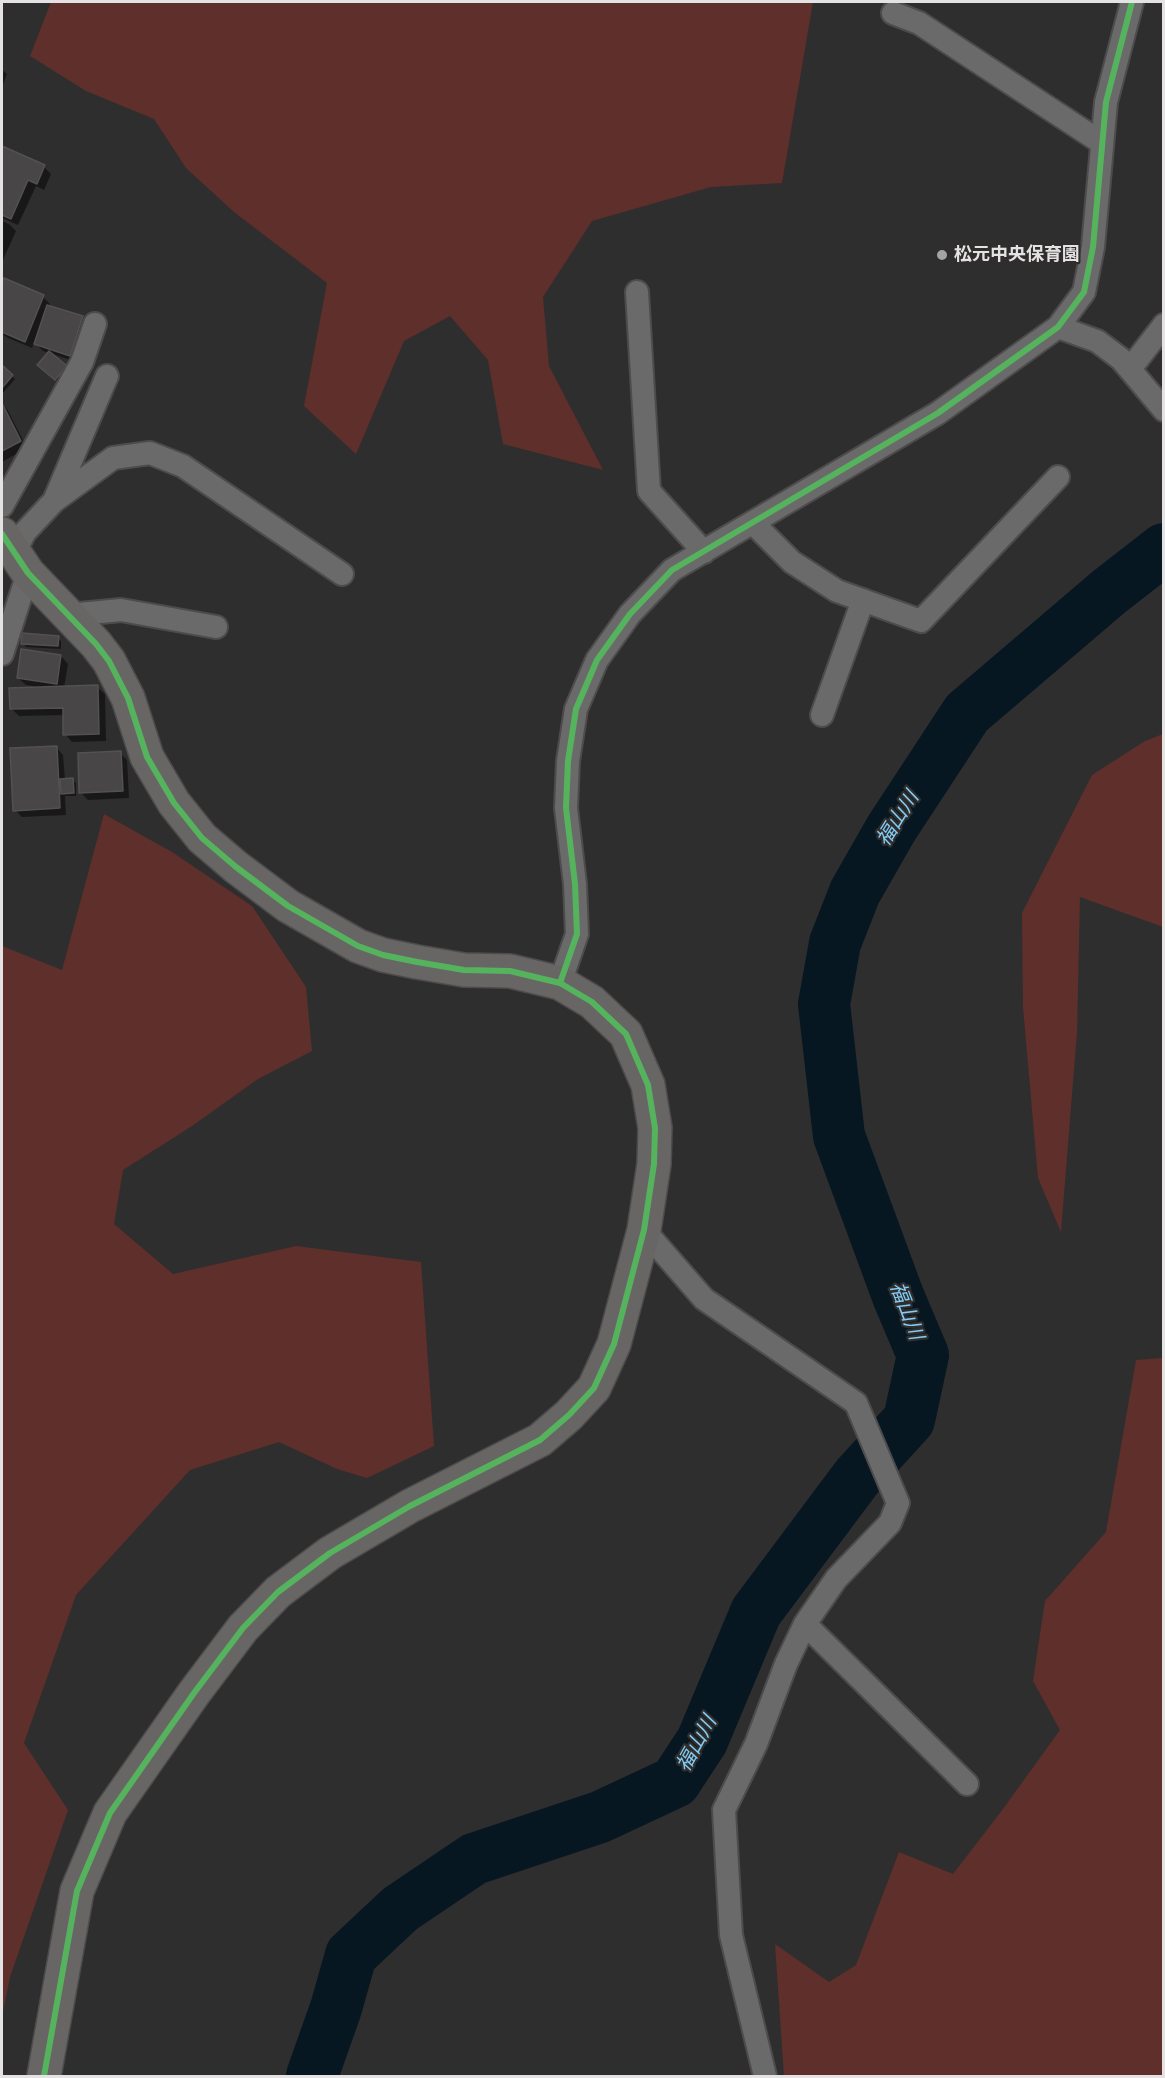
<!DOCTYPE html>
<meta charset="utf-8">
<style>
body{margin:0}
#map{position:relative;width:1165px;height:2078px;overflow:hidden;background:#2f2e2e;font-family:Lora,serif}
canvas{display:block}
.frame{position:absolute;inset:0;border:3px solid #e4e2e2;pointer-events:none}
</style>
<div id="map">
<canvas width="1165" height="2078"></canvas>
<div class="frame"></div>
</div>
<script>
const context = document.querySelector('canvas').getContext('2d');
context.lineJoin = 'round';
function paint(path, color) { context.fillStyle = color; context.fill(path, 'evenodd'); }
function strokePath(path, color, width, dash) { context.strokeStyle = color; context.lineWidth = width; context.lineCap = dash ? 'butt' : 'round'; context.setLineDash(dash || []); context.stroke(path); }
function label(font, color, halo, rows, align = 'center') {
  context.font = font + ' Lora,"Noto Sans JP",serif'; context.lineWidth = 4.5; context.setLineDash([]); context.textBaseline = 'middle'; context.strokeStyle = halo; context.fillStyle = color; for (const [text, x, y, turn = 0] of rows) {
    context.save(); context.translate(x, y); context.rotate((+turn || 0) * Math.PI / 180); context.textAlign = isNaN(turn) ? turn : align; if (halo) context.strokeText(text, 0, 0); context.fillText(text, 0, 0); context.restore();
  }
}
const green = new Path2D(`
 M 51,2 L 813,2 L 782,183 L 711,187 L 592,221 L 543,297 L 549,366 L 603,470 L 503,444 L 488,360 L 450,316 L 404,341 L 356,454 L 304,406 L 327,283 L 234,212 L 186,168 L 154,119 L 86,91 L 30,56 Z
 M 1163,734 L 1163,927 L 1080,897 L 1077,1032 L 1061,1232 L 1038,1178 L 1023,1007 L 1022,913 L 1092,775 L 1145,741 Z
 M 104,814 L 172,852 L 252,906 L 306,987 L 312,1051 L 258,1079 L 192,1126 L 123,1170 L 114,1224 L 173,1274 L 296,1246 L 421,1262 L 434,1446 L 367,1478 L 337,1469 L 279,1442 L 190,1470 L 76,1595 L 24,1743 L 68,1810 L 10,1977 L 2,2017 L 2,946 L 62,970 Z
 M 1163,1358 L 1163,2076 L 784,2076 L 775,1944 L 829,1982 L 856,1965 L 899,1852 L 953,1874 L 1003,1809 L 1060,1730 L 1033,1681 L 1045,1601 L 1106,1532 L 1136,1360 Z`);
const shadow = new Path2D(`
 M 2,70 L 7,74 L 2,88 Z
 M 2,147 L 44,167 L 51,174 L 44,190 L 36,186 L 18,225 L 2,218 Z
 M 2,221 L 9,224 L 16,231 L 2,262 Z
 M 4,280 L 43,297 L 50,304 L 49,307 L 82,318 L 90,325 L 77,362 L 43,351 L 34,342 L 32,348 L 6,337 L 2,333 L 2,287 Z
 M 49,353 L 69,370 L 59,382 L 42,368 Z
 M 2,367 L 15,379 L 3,393 L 2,391 Z
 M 2,404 L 7,409 L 27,448 L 2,462 Z
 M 58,638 L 61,641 L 61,649 L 26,647 L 23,643 Z
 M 61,656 L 68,664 L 64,688 L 97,687 L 105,694 L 106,741 L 72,742 L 65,734 L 64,715 L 19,716 L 12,709 L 37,688 L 37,687 L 26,685 L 18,678 Z
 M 56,747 L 63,755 L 65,780 L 72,780 L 76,783 L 76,796 L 65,796 L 66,815 L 22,817 L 15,810 Z
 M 120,753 L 127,760 L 129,798 L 88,800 L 81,793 Z`);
const river = new Path2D(`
 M 312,2076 L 336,2008 L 351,1955 L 400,1909 L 474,1859 L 600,1817 L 675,1782 L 702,1741 L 756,1612 L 857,1477 L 909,1420 L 923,1355 L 898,1296 L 839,1136 L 824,1004 L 835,943 L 855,892 L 891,829 L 967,713 L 1110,591 L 1164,549`);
const building = new Path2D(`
 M 2,146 L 45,165 L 37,184 L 28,180 L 11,219 L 2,215 Z
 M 4,278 L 44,295 L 25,342 L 2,332 L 2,283 Z
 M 47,305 L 83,316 L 70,356 L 34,344 Z
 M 49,351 L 67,366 L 55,380 L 37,365 Z
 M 2,365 L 13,375 L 2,388 Z
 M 2,403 L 21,441 L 2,451 Z
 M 22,633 L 59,636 L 58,646 L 21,644 Z
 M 21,649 L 61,655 L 57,684 L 17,678 Z
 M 98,685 L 99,734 L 63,735 L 63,708 L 10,709 L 9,688 Z
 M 57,746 L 60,808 L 13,811 L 10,748 Z
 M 121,751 L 123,791 L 79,793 L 78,753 Z
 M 73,778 L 74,793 L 61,794 L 60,779 Z`);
const street = new Path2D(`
 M 893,13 L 919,23 L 1102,143
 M 637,292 L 649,491 L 704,552
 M 1058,327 L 1097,341 L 1121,359 L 1164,410
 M 1130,369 L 1164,325
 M 54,501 L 107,376
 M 2,506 L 82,362 L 95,324
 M 753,523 L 792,562 L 837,591 L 921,621 L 1058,477
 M 14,553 L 25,532 L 54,501 L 113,458 L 150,453 L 183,466 L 342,574
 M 69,615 L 121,610 L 216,627
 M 2,654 L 28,573
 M 822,715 L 863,600
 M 560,983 L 577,934 L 575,884 L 566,808 L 568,761 L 576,709 L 597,660 L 630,614 L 672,570 L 938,413 L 1058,327 L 1084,292 L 1093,247 L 1106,102 L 1132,2
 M 644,1230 L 704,1299 L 856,1403 L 898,1503 L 890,1523 L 836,1579 L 805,1624 L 786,1664 L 756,1744 L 724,1810 L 731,1935 L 765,2076
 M 805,1624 L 967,1784`);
const secondary = new Path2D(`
 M 2,534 L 28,573 L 96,644 L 109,661 L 128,698 L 147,757 L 174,803 L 202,838 L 236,867 L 288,906 L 358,946 L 383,955 L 417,962 L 464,970 L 510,971 L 560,983 L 592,1002 L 626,1034 L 648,1085 L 655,1128 L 654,1164 L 644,1230 L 614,1344 L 594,1388 L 569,1415 L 540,1440 L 410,1506 L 330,1553 L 278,1592 L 243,1628 L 194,1693 L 110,1813 L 77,1891 L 44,2076`);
const cycleway = new Path2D(`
 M 2,534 L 28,573 L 96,644 L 109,661 L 128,698 L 147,757 L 174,803 L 202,838 L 236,867 L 288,906 L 358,946 L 383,955 L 417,962 L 464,970 L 510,971 L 560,983 L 592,1002 L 626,1034 L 648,1085 L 655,1128 L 654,1164 L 644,1230 L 614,1344 L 594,1388 L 569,1415 L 540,1440 L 410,1506 L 330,1553 L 278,1592 L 243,1628 L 194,1693 L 110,1813 L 77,1891 L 44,2076
 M 560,983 L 577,934 L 575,884 L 566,808 L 568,761 L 576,709 L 597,660 L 630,614 L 672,570 L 938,413 L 1058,327 L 1084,292 L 1093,247 L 1106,102 L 1132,2`);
const markers = [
 [942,255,6,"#a5a3a3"]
];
const poiNames = [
 ["松元中央保育園",954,255]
];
const waterNames = [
 ["福山川",898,819,-58],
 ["福山川",906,1311,69],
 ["福山川",697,1744,-61]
];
paint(green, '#5f2f2b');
paint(shadow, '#0007');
strokePath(river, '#061721', 52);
paint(building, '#484646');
strokePath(building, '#535251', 1.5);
strokePath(street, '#4d4b4b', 26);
strokePath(secondary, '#4d4b4b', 36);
strokePath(street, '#6b6a6a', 22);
strokePath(secondary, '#686565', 33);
strokePath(cycleway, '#56b35d', 6);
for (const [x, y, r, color] of markers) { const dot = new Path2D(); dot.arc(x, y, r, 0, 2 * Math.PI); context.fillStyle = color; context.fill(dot); strokePath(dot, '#302d2d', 2); }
label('bold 18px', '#e4e2e2', '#302d2d', poiNames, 'left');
label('italic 20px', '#82cdf7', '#302d2d', waterNames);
</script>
